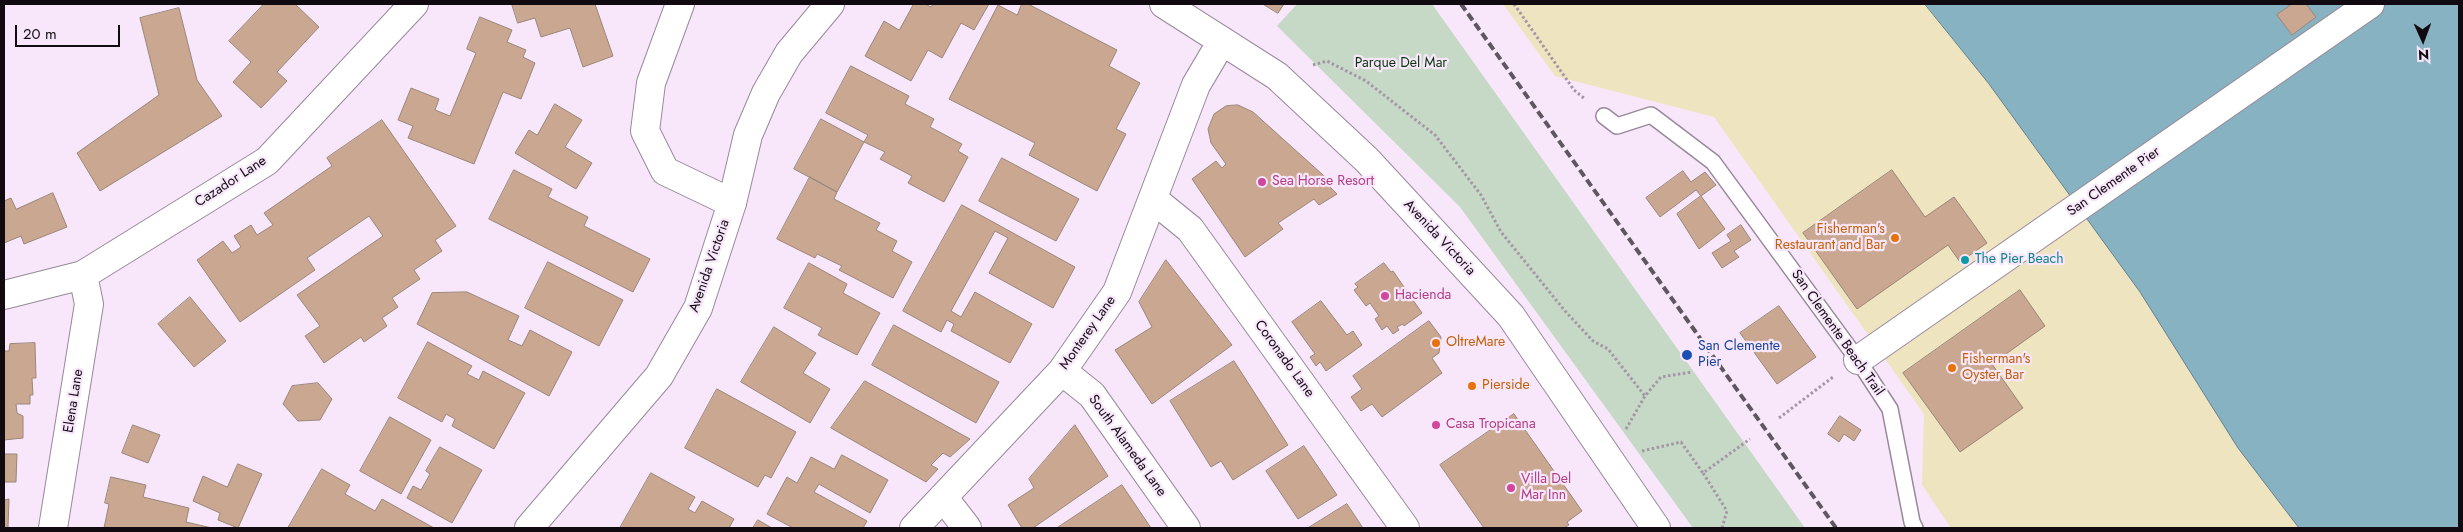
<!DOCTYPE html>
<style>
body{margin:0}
#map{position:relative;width:2463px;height:532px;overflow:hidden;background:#f8e7fa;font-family:Jost,sans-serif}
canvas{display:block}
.frame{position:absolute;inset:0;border:5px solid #110b11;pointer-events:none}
.north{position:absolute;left:2398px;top:15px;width:50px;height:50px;-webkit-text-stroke:4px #f8e7fa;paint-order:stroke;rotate:178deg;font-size:14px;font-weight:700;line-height:20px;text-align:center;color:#110b11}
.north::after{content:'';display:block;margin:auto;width:18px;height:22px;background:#110b11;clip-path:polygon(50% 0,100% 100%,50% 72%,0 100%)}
.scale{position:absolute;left:15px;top:25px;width:105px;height:22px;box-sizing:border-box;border:2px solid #110b11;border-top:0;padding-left:6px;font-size:15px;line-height:18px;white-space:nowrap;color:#110b11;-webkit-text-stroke:4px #f8e7fa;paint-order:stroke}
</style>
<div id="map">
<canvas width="2463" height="532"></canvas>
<div class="frame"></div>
<div class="north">N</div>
<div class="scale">20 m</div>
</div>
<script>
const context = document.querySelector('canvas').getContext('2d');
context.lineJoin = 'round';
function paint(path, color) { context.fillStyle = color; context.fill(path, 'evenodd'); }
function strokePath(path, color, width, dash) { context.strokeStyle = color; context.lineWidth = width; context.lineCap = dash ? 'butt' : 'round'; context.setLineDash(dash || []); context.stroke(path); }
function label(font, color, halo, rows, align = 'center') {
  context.font = font + ' Jost,sans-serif'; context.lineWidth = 4.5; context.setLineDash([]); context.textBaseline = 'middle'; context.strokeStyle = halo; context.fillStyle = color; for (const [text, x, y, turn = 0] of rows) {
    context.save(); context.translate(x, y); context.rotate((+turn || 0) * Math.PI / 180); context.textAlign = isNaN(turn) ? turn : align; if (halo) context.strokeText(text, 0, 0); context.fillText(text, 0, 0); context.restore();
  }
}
const green = new Path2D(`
 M 1297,4 L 1432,4 L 1805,528 L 1693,528 L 1460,207 L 1277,26 Z`);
const sand = new Path2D(`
 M 1503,4 L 1925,4 L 1989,84 L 2140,292 L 2238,448 L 2299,528 L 1951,528 L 1922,485 L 1924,414 L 1714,117 L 1555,76 Z`);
const water = new Path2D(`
 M 1925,4 L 2459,4 L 2459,528 L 2299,528 L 2238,448 L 2140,292 L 1989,84 Z`);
const building = new Path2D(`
 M 264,4 L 295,4 L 319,27 L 277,72 L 287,81 L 261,108 L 233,82 L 251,62 L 229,41 Z
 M 512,4 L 595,4 L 613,56 L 583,67 L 570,28 L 541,37 L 535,18 L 518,23 Z
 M 914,4 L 925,4 L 931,7 L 933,4 L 989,4 L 974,30 L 961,23 L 942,58 L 928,50 L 911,81 L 865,56 L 884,21 L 899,30 Z
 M 1022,4 L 1028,4 L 1117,50 L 1109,66 L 1140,83 L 1116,129 L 1126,134 L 1097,191 L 1029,155 L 1035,143 L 949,99 L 998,5 L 1017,15 Z
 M 1263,4 L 1284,4 L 1278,13 Z
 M 2292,4 L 2306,4 L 2316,17 L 2292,35 L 2277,15 Z
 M 179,8 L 197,80 L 222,116 L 100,191 L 77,153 L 159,95 L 140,18 Z
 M 480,17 L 512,30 L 507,42 L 526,50 L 523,57 L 535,63 L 521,99 L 503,92 L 474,164 L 408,138 L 413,126 L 398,120 L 411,88 L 439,99 L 435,110 L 450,116 L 476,53 L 467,49 Z
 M 851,66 L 909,96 L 905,104 L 934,119 L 930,127 L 962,144 L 958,151 L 968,157 L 944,202 L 908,183 L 912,176 L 880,159 L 885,152 L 864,142 L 868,135 L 826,113 Z
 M 555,104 L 582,120 L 565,147 L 592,163 L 576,189 L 515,153 L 529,130 L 537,135 Z
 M 1238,105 L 1253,112 L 1333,184 L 1330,187 L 1337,194 L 1319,205 L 1314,199 L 1278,223 L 1283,229 L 1245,257 L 1192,179 L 1216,161 L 1222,168 L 1226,164 L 1211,143 L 1208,129 L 1214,114 L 1226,106 Z
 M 821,119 L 864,142 L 837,192 L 794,169 Z
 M 382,120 L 456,226 L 435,240 L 442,251 L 414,270 L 420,279 L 392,298 L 398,307 L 382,318 L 387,326 L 364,342 L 361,337 L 324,363 L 305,336 L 320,326 L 297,295 L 383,236 L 369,216 L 307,258 L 315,270 L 240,322 L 197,260 L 223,241 L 232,253 L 241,247 L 234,236 L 251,225 L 257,235 L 273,225 L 264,213 L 332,166 L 327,158 Z
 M 1002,158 L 1079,199 L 1056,241 L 979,201 Z
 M 514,170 L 552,189 L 548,197 L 588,217 L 584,226 L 650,259 L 633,292 L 489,219 Z
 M 1892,170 L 1925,217 L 1954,197 L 1987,243 L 1960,262 L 1948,245 L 1857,309 L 1803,233 Z
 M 1683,171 L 1691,182 L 1705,172 L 1716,185 L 1701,196 L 1696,190 L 1660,217 L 1646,198 Z
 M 810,177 L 837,192 L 834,199 L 880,223 L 876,230 L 897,241 L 892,251 L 912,262 L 893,298 L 839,270 L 842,266 L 817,254 L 815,258 L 777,239 Z
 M 53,193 L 67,227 L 24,244 L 21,236 L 4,243 L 4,201 L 11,198 L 16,209 Z
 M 1701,196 L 1725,229 L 1699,249 L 1677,214 Z
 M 962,205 L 1075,267 L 1053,308 L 989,273 L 1008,238 L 995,231 L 951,311 L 961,317 L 975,292 L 1032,324 L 1010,363 L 951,331 L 954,324 L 947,320 L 941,332 L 903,311 Z
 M 1741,225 L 1751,240 L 1734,251 L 1739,257 L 1722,268 L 1712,253 L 1731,241 L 1727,235 Z
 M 1166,260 L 1232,345 L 1152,404 L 1115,350 L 1152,327 L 1139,302 Z
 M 548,262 L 623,300 L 599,346 L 525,308 Z
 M 809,263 L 847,284 L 843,293 L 880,313 L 857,355 L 818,335 L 822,328 L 784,308 Z
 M 1384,263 L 1391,272 L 1393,271 L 1422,313 L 1404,326 L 1403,324 L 1397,327 L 1399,330 L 1393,334 L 1387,326 L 1382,330 L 1375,319 L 1379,316 L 1370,303 L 1366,306 L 1354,290 L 1358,287 L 1355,284 Z
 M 2020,290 L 2045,326 L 1992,364 L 2023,408 L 1960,452 L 1903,373 Z
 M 467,292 L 519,316 L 508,340 L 522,346 L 530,330 L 572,352 L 549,396 L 417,324 L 432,293 Z
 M 190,297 L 226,341 L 194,367 L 158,324 Z
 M 1321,301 L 1347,335 L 1353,331 L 1362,345 L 1326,371 L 1320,362 L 1316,366 L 1310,357 L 1315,354 L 1292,322 Z
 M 1779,306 L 1816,357 L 1777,384 L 1740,333 Z
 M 1429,321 L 1441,337 L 1439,353 L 1432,358 L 1442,373 L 1382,417 L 1372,404 L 1361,411 L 1351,397 L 1362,389 L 1353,376 Z
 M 894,325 L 999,382 L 976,423 L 872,365 Z
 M 774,327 L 816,353 L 803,373 L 830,389 L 810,423 L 741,382 Z
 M 428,342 L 472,366 L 467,374 L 479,380 L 483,371 L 525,393 L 494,449 L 452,426 L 455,419 L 446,414 L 442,422 L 398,398 Z
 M 35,343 L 36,378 L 32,378 L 33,395 L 30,395 L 30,404 L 16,404 L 17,413 L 23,416 L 23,438 L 4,440 L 4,351 L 9,351 L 10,344 Z
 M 1234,361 L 1288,445 L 1233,480 L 1221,461 L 1211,467 L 1170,401 Z
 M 865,381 L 970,439 L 950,457 L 943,453 L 931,465 L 938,469 L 926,482 L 831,428 Z
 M 318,383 L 332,399 L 320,420 L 298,421 L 283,404 L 292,386 Z
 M 717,389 L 796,432 L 771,478 L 765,475 L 758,487 L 685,448 Z
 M 1514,414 L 1582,511 L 1567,522 L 1569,525 L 1564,528 L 1484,528 L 1440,465 Z
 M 1840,416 L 1861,430 L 1854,441 L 1844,434 L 1839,442 L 1828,434 Z
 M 390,417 L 431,440 L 401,494 L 360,471 Z
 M 133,425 L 160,435 L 148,463 L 122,453 Z
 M 1075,425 L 1108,476 L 1033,528 L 1022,528 L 1008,505 L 1034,488 L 1029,479 Z
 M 1304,446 L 1337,495 L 1298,519 L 1266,471 Z
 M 440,447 L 482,470 L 452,523 L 407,498 L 413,486 L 421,490 L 430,474 L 426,471 Z
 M 4,454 L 17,454 L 16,482 L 4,482 L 4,500 L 9,499 L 8,528 L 4,528 Z
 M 842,455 L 888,480 L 870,513 L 819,484 L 814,492 L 867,521 L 863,528 L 793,528 L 767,514 L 787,477 L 797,483 L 811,457 L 834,469 Z
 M 238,464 L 262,474 L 238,528 L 218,520 L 220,513 L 193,501 L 203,476 L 227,487 Z
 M 322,469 L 350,485 L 345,494 L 375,511 L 382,499 L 434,528 L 288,528 Z
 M 651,473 L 695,497 L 688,509 L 695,513 L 702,501 L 734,519 L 729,528 L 620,528 Z
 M 111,477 L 146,485 L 143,497 L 189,508 L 186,522 L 212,528 L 104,528 L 109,504 L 105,503 Z
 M 1122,485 L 1151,528 L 1057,528 Z
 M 1347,504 L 1363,528 L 1308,528 Z
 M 758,520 L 772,528 L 753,528 Z`);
const path = new Path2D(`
 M 1514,4 L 1574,90 L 1585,99
 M 1313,65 L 1327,61 L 1366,81 L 1435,135 L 1481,195 L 1501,232 L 1565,311 L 1593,341 L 1608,349 L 1645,396
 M 1779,418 L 1833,377
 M 1626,429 L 1645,396 L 1661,377 L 1692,372
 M 1642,451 L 1681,442 L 1703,473
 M 1722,528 L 1727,511 L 1703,473 L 1750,439`);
const lane = new Path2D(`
 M 1604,116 L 1617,126 L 1651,115 L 1713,162 L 1858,360 L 1890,409 L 1912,522 L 1915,528`);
const street = new Path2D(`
 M 680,4 L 651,83 L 645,131 L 665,171 L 732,203
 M 1153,199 L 1190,229 L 1405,528
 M 4,295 L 83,275 L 267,161 L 414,4
 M 1858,360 L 2370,4
 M 1062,371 L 1092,395 L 1186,528
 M 943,497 L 967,528
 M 53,528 L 89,304 L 83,275
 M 914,528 L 1062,371 L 1117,292 L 1196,85 L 1222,41`);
const secondary = new Path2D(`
 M 1164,4 L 1277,76 L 1367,160 L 1511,316 L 1656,528
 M 529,528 L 659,376 L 698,308 L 732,203 L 748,135 L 766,93 L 789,53 L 830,4`);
const rail = new Path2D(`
 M 1461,4 L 1836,528`);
const markers = [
 [1262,182,5,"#d1479c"],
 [1895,238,5,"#e8710a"],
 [1965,260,5,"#0f9aa8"],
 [1385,296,5,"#d1479c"],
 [1436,343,5,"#e8710a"],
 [1687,355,6,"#1a4fb4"],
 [1952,368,5,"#e8710a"],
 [1472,386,5,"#e8710a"],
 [1436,425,5,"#d1479c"],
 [1511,488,5,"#d1479c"]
];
const parkNames = [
 ["Parque Del Mar",1401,64]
];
const streetNames = [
 ["Cazador Lane",231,182,-33],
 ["San Clemente Pier",2114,182,-35],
 ["Avenida Victoria",1439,238,47],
 ["Avenida Victoria",710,266,-71],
 ["Monterey Lane",1088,333,-55],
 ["San Clemente Beach Trail",1837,333,55],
 ["Coronado Lane",1284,359,54],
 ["Elena Lane",74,401,-81],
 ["South Alameda Lane",1127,446,54]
];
const hotelNames = [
 ["Sea Horse Resort",1272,182],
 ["Hacienda",1395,296],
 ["Casa Tropicana",1446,425],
 ["Villa Del",1521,480],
 ["Mar Inn",1521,496]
];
const foodNames = [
 ["Fisherman's",1885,230,"right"],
 ["Restaurant and Bar",1885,246,"right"],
 ["OltreMare",1446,343],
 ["Fisherman's",1962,360],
 ["Oyster Bar",1962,376],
 ["Pierside",1482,386]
];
const cultureNames = [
 ["The Pier Beach",1975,260]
];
const transitNames = [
 ["San Clemente",1698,347],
 ["Pier",1698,363]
];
paint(green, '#c6d9c6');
paint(sand, '#eee4bf');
paint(water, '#86b2c1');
strokePath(water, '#63808c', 1);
paint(building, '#c9a790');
strokePath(building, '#9a867a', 1);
strokePath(lane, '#98899a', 18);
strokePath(street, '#98899a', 30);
strokePath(secondary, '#98899a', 30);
strokePath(path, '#a497a5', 3, [2.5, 2.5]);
strokePath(lane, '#fff', 15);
strokePath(street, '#fff', 28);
strokePath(secondary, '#fff', 28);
strokePath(rail, '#605661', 4, [8, 4]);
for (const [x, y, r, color] of markers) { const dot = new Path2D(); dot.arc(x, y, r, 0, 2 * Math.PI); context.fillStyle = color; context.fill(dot); strokePath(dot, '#f8e7fa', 2); }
label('14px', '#09350e', '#f8e7fa', parkNames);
label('14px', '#110b11', '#f8e7fa', streetNames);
label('14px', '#b23c85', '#f8e7fa', hotelNames, 'left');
label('14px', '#c56008', '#f8e7fa', foodNames, 'left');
label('14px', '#0d838f', '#f8e7fa', cultureNames, 'left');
label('14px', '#164399', '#f8e7fa', transitNames, 'left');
</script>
